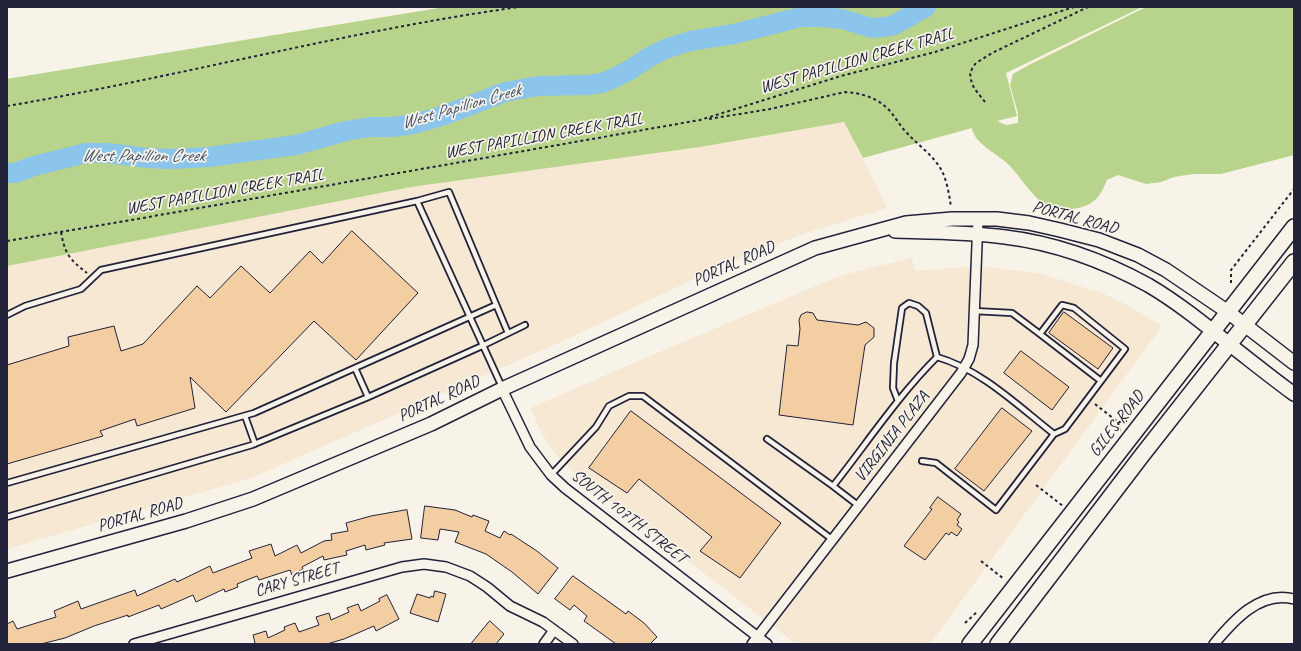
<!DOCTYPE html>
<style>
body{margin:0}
#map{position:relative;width:1301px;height:651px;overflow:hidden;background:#f7f3e8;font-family:Caveat,sans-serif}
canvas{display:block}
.frame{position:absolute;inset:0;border:8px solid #22223b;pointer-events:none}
</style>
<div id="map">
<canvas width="1301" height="651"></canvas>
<div class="frame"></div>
</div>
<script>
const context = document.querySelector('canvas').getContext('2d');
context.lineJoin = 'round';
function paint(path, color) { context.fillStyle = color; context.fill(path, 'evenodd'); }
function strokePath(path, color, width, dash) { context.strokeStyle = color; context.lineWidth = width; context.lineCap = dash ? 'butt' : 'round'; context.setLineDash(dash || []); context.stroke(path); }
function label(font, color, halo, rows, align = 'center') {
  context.font = font + ' Caveat,sans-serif'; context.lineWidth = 3.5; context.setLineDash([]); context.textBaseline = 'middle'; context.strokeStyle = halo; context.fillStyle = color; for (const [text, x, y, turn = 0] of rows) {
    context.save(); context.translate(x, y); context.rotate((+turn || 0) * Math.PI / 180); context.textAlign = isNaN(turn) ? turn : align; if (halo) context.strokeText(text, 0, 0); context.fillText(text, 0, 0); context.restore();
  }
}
const built = new Path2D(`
 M 844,121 L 887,208 L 803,234 L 722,266 L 565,340 L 251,478 L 7,549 L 7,266 L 411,187 L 700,147 Z
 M 912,258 L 915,271 L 979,266 L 1042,274 L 1104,294 L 1133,308 L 1162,326 L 930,644 L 796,644 L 581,479 L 565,464 L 551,448 L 539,428 L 531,408 L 624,367 L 837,277 L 862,270 Z`);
const green = new Path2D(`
 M 445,7 L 1142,7 L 1006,73 L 1017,116 L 997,121 L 1006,125 L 1018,123 L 1018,113 L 1010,85 L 1013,74 L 1029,65 L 1146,7 L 1294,7 L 1294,155 L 1221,174 L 1193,174 L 1174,177 L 1161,182 L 1146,184 L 1118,175 L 1107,180 C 1100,196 1096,204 1078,208 C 1041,217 1031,189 1010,166 C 1000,155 974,144 972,128 L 863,158 L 844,122 L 700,147 L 411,187 L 7,266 L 7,79 Z`);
const river = new Path2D(`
 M 7,173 L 15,173 L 34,166 L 86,153 L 107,153 L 147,158 L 171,159 L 209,157 L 296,145 L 346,131 L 370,127 L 392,127 L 414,124 L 445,115 L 505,92 L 538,86 L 587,85 L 602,83 L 614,78 L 628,71 L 651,56 L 668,48 L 690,41 L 734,34 L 801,17 L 821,17 L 842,19 L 872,28 L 884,27 L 894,25 L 926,7`);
const building = new Path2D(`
 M 352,231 L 418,293 L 356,360 L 314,321 L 226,412 L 190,377 L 195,408 L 137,426 L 135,419 L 100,431 L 103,436 L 7,464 L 7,365 L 69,346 L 68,337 L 114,326 L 121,351 L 143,344 L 197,286 L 210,298 L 241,266 L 270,293 L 310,251 L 322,263 Z
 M 807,312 L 813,313 L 817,320 L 858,325 L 866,322 L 874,328 L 874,337 L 865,345 L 853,425 L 779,415 L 787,345 L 798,346 L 800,329 L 799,320 L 801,315 Z
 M 1064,312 L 1113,348 L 1098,369 L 1049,333 Z
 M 1021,351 L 1069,387 L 1052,410 L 1004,373 Z
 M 1002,408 L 1032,431 L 984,491 L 955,469 Z
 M 631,411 L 781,523 L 740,578 L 700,551 L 712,537 L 639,479 L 627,493 L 589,468 Z
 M 938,497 L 961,514 L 957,520 L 959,522 L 957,525 L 962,529 L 957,536 L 951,532 L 949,535 L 946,533 L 925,560 L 904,546 L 932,509 L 930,508 Z
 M 425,506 L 455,510 L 472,517 L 473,515 L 489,521 L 485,531 L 500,538 L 504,531 L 510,535 L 511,534 L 537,551 L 558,568 L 538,594 L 512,572 L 486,554 L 455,542 L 459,532 L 440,529 L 438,540 L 421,538 Z
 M 407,510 L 412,539 L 384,543 L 385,545 L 366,550 L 365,545 L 346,551 L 347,555 L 324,560 L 323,556 L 302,567 L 303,569 L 292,575 L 290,570 L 259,580 L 257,576 L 237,584 L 238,587 L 225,592 L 224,589 L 196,602 L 193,595 L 161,609 L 159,605 L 128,617 L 128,615 L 94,626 L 65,638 L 41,644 L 7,644 L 7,624 L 13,621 L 17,629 L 56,617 L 54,611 L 78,601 L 81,609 L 135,590 L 137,596 L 175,579 L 177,582 L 210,566 L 213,573 L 252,558 L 249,551 L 271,544 L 275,556 L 297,545 L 301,553 L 324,541 L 332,540 L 331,534 L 348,531 L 346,523 L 371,516 Z
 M 573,576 L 626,614 L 628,611 L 644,623 L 657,637 L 650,644 L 616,644 L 598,631 L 584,621 L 587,616 L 574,605 L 570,610 L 555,599 Z
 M 435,591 L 446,594 L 438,622 L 410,613 L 417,594 L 430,598 L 431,596 L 433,597 Z
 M 387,595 L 399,619 L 376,631 L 374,626 L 344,639 L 327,644 L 254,644 L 255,643 L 253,635 L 266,631 L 268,638 L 285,630 L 284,627 L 295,623 L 299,632 L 319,625 L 316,617 L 329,613 L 331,620 L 349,612 L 347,608 L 358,604 L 361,611 L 380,601 L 379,599 Z
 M 490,621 L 504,634 L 496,644 L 471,644 Z`);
const path = new Path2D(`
 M 985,102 L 974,88 L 971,80 L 970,73 L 973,67 L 976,63 L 992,53 L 1088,7
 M 7,106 C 178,77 347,31 519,7
 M 709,119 L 770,109 L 845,92 C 862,93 878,98 890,111 C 896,118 900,126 907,133 C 917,144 930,153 939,166 C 947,178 949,194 951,207
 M 61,232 C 65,254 69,259 87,273
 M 7,241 L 137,219 L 700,120 L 841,76 L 935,52 L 1074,7
 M 1231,283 L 1231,270 L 1294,189
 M 1095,404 L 1118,422 L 1127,421
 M 1118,422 L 1120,431
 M 1036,485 L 1063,506
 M 981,561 L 1004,579
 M 965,623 L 978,611`);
const service = new Path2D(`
 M 417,201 L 449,192 L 508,333
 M 7,315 L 25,306 L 81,289 L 101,270 L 417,201 L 502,387
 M 1040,334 L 1101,381
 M 355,368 L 368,397
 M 898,401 L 893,388 L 894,363 L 902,308 L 909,303 L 918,306 L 926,313 L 937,357
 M 245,416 L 255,444
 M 767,439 L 833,486 L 859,506
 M 922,461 L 936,463 L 996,510 L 1054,434
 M 551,475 L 596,427 L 609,406 L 629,396 L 643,396 L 833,540
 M 7,483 L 254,413 L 496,305
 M 833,486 C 867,443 898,396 937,357 C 982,370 1018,406 1054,434 L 1065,429 L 1125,349 L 1074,308 L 1062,305 L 1040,334 L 1012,313 L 974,311
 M 7,517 L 252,445 L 366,398 L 482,346 L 525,325`);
const minor = new Path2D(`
 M 502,389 L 530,447 L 551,475 L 565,488 L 767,644
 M 134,644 L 402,567 L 424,564 L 446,567 L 470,576 L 487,587 L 510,606 L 543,622 L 573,644
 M 544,644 L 554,630
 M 752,644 L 961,373 L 969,359 L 973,345 L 978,219
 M 1214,644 C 1233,621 1260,590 1294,599`);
const secondary = new Path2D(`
 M 895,231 C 932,232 968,232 1005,237 C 1054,243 1104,261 1148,285 C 1177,302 1203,323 1229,344 C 1251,361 1272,378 1294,394
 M 7,571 L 186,521 L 253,499 L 431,424 L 502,389 L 815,248 L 906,223 L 952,219 L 997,219 L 1029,223 L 1060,230 L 1099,240 L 1138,255 L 1166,270 L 1228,312 L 1294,363`);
const primary = new Path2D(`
 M 970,644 L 1294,227
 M 998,644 L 1143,454 L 1294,262`);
const streetNames = [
 ["WEST PAPILLION CREEK TRAIL",857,61,-16],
 ["WEST PAPILLION CREEK TRAIL",544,136,-10],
 ["WEST PAPILLION CREEK TRAIL",225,192,-10],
 ["PORTAL ROAD",1075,218,15],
 ["PORTAL ROAD",734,264,-24],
 ["PORTAL ROAD",439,399,-25],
 ["GILES ROAD",1117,424,-52],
 ["VIRGINIA PLAZA",892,437,-52],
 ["PORTAL ROAD",140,515,-16],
 ["SOUTH 107TH STREET",629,517,38],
 ["CARY STREET",297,580,-16]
];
const waterNames = [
 ["West Papillion Creek",461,107,-16],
 ["West Papillion Creek",143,156]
];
paint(built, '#f6e8d3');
paint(green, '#b8d38b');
strokePath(river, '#8cc5eb', 20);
paint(building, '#f2cea2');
strokePath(building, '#22223b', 1);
strokePath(service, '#22223b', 8);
strokePath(minor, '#22223b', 12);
strokePath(secondary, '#22223b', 16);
strokePath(primary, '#22223b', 18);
strokePath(path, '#22223b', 2, [3, 3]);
strokePath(service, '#f7f3e8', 4.5);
strokePath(minor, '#f7f3e8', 9);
strokePath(secondary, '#f7f3e8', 13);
strokePath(primary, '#f7f3e8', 15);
label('17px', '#22223b', '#f7f3e8', streetNames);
label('italic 18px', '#425370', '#f7f3e8', waterNames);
</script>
